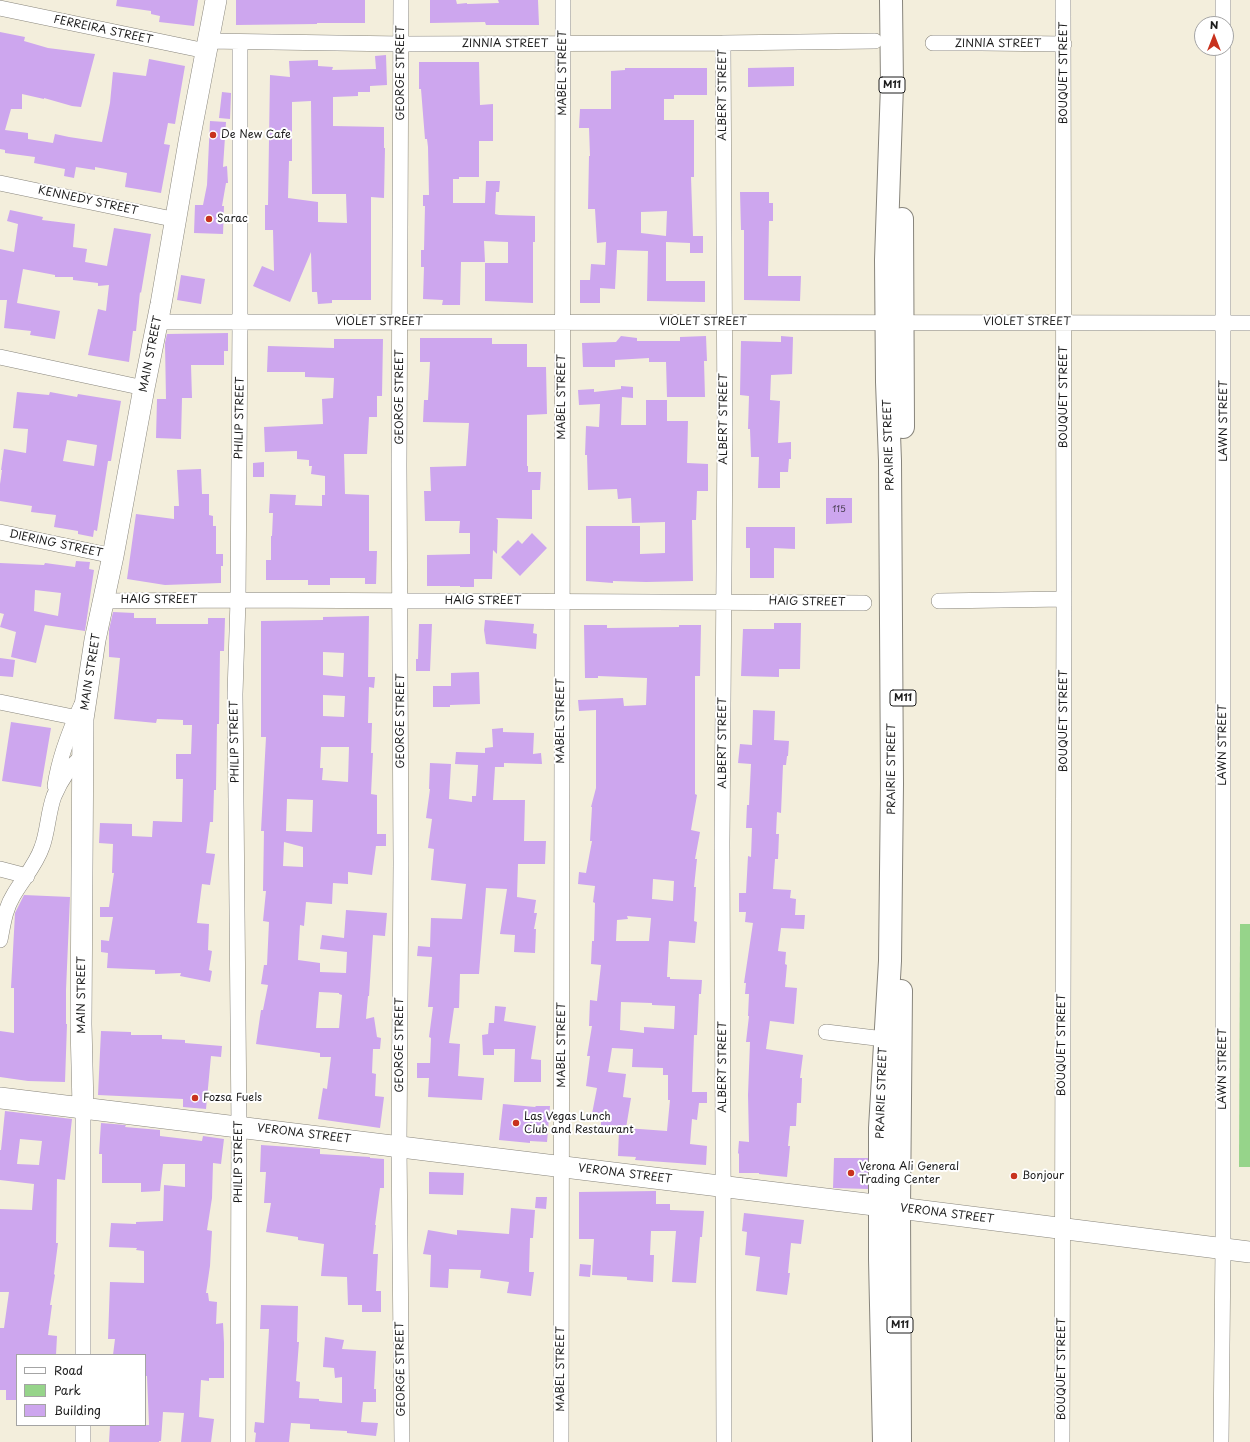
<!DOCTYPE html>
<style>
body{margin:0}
#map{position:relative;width:1250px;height:1442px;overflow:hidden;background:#f3eedc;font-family:"Playpen Sans",sans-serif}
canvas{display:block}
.legend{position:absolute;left:16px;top:1354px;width:130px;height:72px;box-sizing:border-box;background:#fff;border:1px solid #a4a4a4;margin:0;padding:5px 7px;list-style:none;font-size:12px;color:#1c1c1c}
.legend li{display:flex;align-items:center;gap:8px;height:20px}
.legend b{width:20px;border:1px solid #a4a4a4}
.north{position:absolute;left:1194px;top:16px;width:40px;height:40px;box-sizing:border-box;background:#fff;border:1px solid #a4a4a4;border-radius:50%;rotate:0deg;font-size:11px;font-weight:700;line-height:16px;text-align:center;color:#1c1c1c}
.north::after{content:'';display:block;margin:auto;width:14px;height:18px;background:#c8321e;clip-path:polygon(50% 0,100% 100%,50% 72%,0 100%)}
</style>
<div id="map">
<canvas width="1250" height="1442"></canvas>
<ul class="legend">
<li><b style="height:5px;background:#fff"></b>Road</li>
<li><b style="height:11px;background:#96d48a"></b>Park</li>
<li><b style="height:11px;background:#cda6ee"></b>Building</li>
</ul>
<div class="north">N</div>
</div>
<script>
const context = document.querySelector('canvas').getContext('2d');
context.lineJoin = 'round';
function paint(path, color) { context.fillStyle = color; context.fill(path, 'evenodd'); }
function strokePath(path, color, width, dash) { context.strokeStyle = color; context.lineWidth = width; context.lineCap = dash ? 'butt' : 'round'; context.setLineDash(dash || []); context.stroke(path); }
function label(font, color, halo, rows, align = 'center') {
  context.font = font + ' "Playpen Sans",sans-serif'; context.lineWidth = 4; context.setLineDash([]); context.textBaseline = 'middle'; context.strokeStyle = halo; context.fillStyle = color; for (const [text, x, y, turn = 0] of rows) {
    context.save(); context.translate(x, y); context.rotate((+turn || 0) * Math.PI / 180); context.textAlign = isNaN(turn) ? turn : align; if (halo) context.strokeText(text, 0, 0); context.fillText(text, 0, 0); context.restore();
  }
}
const green = new Path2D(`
 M 1240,924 L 1250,924 L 1250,1167 L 1239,1167 Z`);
const building = new Path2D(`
 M 117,0 L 198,0 L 194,26 L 159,22 L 160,16 L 151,14 L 151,11 L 116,6 Z
 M 236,0 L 365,0 L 365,23 L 317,23 L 317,24 L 236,25 Z
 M 430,0 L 456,0 L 457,4 L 467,3 L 467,4 L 499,3 L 498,0 L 538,0 L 539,25 L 486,25 L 485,22 L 430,23 Z
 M 0,32 L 25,37 L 24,41 L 48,48 L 95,54 L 81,107 L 72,106 L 44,98 L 44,99 L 22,94 L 22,109 L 11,109 L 5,130 L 28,133 L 28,139 L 53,143 L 55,134 L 69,137 L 102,142 L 110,103 L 113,72 L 146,76 L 149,59 L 185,66 L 175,124 L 168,123 L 164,144 L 170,145 L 161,193 L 125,187 L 127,173 L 95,167 L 95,170 L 76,167 L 74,178 L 64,176 L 65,169 L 34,163 L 35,157 L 5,153 L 5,150 L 0,149 Z
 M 386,55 L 387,85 L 370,86 L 370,92 L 358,92 L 358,96 L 333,97 L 333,126 L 384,127 L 384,148 L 385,148 L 384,198 L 371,197 L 371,300 L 332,300 L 332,303 L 318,304 L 317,292 L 312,292 L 311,252 L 290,302 L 253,286 L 262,266 L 274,271 L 273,230 L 265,230 L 265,205 L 268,205 L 270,75 L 290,77 L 289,61 L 318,60 L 318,66 L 333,67 L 332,70 L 376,69 L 375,56 ZM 311,101 L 312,194 L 346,194 L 347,223 L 318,222 L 318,202 L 288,198 L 289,161 L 292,161 L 292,102 Z
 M 419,62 L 479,62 L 480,105 L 493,104 L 493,141 L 479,141 L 479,177 L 459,177 L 459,179 L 453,179 L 453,203 L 485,203 L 486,181 L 500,181 L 499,192 L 496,192 L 495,214 L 499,215 L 535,216 L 535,242 L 533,242 L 533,303 L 485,301 L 485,263 L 508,263 L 508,242 L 484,241 L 485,262 L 461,262 L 460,305 L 442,305 L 443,300 L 423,299 L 424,267 L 421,267 L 421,250 L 424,250 L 425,206 L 423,206 L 423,195 L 429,195 L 428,147 L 427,139 L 425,139 L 421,89 L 419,89 Z
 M 794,67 L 794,86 L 748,87 L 748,68 Z
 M 625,68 L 707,68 L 707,95 L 674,95 L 674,99 L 664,99 L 664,120 L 694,120 L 694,177 L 691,177 L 693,236 L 703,236 L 703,253 L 690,253 L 690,243 L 666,242 L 666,281 L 705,281 L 705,302 L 647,301 L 648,251 L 617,250 L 615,289 L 600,288 L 600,303 L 580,303 L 580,280 L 590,280 L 591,264 L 605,265 L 606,242 L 597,243 L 595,209 L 588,209 L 589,156 L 590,156 L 589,128 L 579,128 L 580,109 L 611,109 L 611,71 L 625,70 ZM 667,211 L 666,236 L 641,233 L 641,212 Z
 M 222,92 L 231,93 L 230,119 L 219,118 Z
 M 210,121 L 226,122 L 223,167 L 227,166 L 228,183 L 226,183 L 222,206 L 224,206 L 223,234 L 194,233 L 195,205 L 203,205 L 207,185 Z
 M 740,192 L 769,192 L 769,203 L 773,203 L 773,221 L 769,221 L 768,276 L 801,276 L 800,301 L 744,300 L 744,230 L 741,230 Z
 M 10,210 L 43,217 L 42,220 L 75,224 L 73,247 L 87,249 L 85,262 L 107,266 L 114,228 L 151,234 L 141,293 L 140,292 L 136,331 L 133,331 L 129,362 L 88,355 L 98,309 L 106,311 L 109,285 L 98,286 L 98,283 L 73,280 L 73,277 L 55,277 L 55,275 L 23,269 L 17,303 L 60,311 L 55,339 L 30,335 L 31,331 L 4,328 L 7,300 L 0,300 L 0,249 L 14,252 L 18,224 L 7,221 Z
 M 181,275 L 205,279 L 201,304 L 177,300 Z
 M 228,333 L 228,351 L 224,351 L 224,365 L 191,365 L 192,398 L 182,398 L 181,439 L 156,438 L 157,399 L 166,399 L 165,343 L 167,334 Z
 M 621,336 L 637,338 L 637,341 L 680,341 L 680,337 L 706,336 L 707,361 L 704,361 L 705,397 L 667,397 L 666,362 L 649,362 L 649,358 L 615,360 L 615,367 L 583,367 L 582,343 L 616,342 Z
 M 781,336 L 793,337 L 792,374 L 771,375 L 770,400 L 780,401 L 778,443 L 791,442 L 791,459 L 789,459 L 788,472 L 780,472 L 780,488 L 758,488 L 759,457 L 751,457 L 750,429 L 748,429 L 749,396 L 740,395 L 741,341 L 781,342 Z
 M 420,338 L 492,338 L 492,344 L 527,344 L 527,367 L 546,367 L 547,414 L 527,415 L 527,466 L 528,466 L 528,472 L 541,472 L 540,490 L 532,490 L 532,519 L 496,518 L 498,520 L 497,554 L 493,550 L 492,579 L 474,579 L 474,587 L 460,587 L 460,586 L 427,586 L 427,555 L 470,554 L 470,533 L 459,533 L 460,521 L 425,521 L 424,491 L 431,491 L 430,467 L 466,466 L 469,423 L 423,422 L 424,400 L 428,400 L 430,362 L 420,362 Z
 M 334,339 L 383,339 L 382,396 L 377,396 L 377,417 L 369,417 L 367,454 L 344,454 L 345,494 L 369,495 L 369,551 L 377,551 L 376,584 L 365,584 L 365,578 L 330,578 L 330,585 L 308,585 L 308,580 L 266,580 L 266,560 L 271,560 L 271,536 L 272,536 L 273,513 L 269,513 L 270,494 L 296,495 L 295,505 L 322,506 L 322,495 L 325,495 L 325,476 L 311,474 L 312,466 L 309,466 L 309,460 L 297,459 L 297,451 L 265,452 L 264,427 L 323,424 L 322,399 L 333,398 L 334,378 L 305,377 L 305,372 L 267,372 L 268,346 L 334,348 Z
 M 621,386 L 633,387 L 633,398 L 622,397 L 621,425 L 646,425 L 646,400 L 667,400 L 667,421 L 688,421 L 687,463 L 708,464 L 708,491 L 697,491 L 696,520 L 692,520 L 693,581 L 646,582 L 613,581 L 613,583 L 586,581 L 586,526 L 640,526 L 640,554 L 665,553 L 665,522 L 632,523 L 631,498 L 618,499 L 617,489 L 588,490 L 587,455 L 585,455 L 586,426 L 599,427 L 600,404 L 579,405 L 578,390 L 594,389 L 594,392 L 621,389 Z
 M 17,392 L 49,395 L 50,392 L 77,397 L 78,394 L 121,401 L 111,461 L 108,461 L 97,531 L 94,530 L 93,537 L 78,534 L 78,531 L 54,527 L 56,515 L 31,512 L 32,506 L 0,501 L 0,484 L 2,470 L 1,470 L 4,449 L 26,453 L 28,429 L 13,428 ZM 67,440 L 97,445 L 94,466 L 63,461 Z
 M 264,462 L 264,477 L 253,477 L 253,463 Z
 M 201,469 L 202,494 L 209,494 L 209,515 L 213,516 L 213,526 L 216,526 L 216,554 L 223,554 L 223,566 L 221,566 L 221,583 L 165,585 L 127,579 L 136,514 L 174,519 L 174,506 L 179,506 L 177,470 Z
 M 826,498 L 852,498 L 852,523 L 826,524 Z
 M 746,527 L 795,527 L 795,549 L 774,548 L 774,578 L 750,578 L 750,548 L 746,548 Z
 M 532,533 L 547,548 L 520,576 L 501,557 L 518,540 L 522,544 Z
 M 76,561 L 90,562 L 89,569 L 94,570 L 85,631 L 45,625 L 36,663 L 11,657 L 16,632 L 0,627 L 4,614 L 0,613 L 0,563 L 44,565 L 45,563 L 75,567 ZM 35,590 L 61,593 L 58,616 L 34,611 Z
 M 113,612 L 134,613 L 134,618 L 156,618 L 156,624 L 208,624 L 208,618 L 225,618 L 224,651 L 220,651 L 219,724 L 217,724 L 216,790 L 214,790 L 213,822 L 210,822 L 206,853 L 215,854 L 210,885 L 202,884 L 197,923 L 209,924 L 208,950 L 212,951 L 209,970 L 212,971 L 210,982 L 180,976 L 181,973 L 155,974 L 155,970 L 107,968 L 108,953 L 101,952 L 101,940 L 109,941 L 113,917 L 100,917 L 100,907 L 109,907 L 114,873 L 112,873 L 113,844 L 99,843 L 100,823 L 132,824 L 132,836 L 152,837 L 153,821 L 182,822 L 183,779 L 176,779 L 176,754 L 191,754 L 192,725 L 183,725 L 183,720 L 157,719 L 156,723 L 114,719 L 120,658 L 109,657 L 109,630 Z
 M 369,616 L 368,677 L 375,677 L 374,688 L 369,687 L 368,723 L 372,723 L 371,753 L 373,753 L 371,794 L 377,795 L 377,834 L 386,834 L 386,846 L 376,846 L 372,875 L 348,872 L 348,884 L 333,883 L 332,904 L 306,902 L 304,926 L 300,925 L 298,960 L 320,963 L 320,972 L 346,973 L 347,952 L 320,949 L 322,935 L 344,938 L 346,910 L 387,913 L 385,936 L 373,935 L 369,996 L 368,996 L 366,1019 L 374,1017 L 377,1037 L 381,1038 L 380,1049 L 373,1049 L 372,1073 L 376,1074 L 375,1096 L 384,1097 L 380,1128 L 318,1119 L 323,1088 L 327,1089 L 331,1057 L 320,1057 L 320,1053 L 256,1044 L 261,1010 L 263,1010 L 268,985 L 261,984 L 264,965 L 267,965 L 269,922 L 263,921 L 266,891 L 263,891 L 264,831 L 261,831 L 266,737 L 261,737 L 261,621 L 323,620 L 323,617 ZM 323,652 L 344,653 L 343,677 L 323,675 ZM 323,695 L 345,696 L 344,717 L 323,716 ZM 321,747 L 349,747 L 348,782 L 322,780 L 323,768 L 320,768 ZM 287,799 L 313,800 L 312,832 L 286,831 ZM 284,842 L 303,847 L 303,867 L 283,866 ZM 319,992 L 339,993 L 339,994 L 342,995 L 339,1028 L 316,1028 Z
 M 485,620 L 534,624 L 533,633 L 537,634 L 536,649 L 486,644 L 484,630 Z
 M 774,623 L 801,623 L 800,669 L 779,669 L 779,677 L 741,676 L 743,629 L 774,629 Z
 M 419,624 L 432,624 L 430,671 L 416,671 L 416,659 L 418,659 Z
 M 584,625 L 607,625 L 607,628 L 679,627 L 679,625 L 701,625 L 700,676 L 695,676 L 695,794 L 697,795 L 691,830 L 700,832 L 695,859 L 697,859 L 694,887 L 696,887 L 694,921 L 697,922 L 695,943 L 669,941 L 667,977 L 670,977 L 670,979 L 702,980 L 701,994 L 699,994 L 697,1035 L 694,1035 L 692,1092 L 707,1092 L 707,1103 L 699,1103 L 697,1120 L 692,1119 L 690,1144 L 707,1146 L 706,1165 L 635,1160 L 636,1157 L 618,1156 L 619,1130 L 601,1129 L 601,1121 L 591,1119 L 597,1088 L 586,1086 L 590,1056 L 587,1056 L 592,1026 L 589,1026 L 590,1000 L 597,1001 L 601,965 L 591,964 L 592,941 L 594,941 L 595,903 L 593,902 L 595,886 L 578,884 L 579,872 L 586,873 L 592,841 L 590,841 L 592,807 L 591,807 L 596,788 L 596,710 L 579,711 L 578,700 L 623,698 L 624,706 L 646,705 L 647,678 L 598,676 L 598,678 L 585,678 ZM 653,879 L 674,881 L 673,901 L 652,899 ZM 627,916 L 651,918 L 649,941 L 616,941 L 617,920 L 628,919 ZM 621,1002 L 652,1003 L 652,1005 L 675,1006 L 674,1029 L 644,1027 L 644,1033 L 620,1030 ZM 612,1048 L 633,1049 L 632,1067 L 663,1068 L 663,1075 L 668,1075 L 668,1100 L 670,1100 L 667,1131 L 626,1128 L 631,1098 L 623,1097 L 626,1074 L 608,1072 Z
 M 0,658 L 15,660 L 13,677 L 0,676 Z
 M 479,672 L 480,704 L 450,705 L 450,707 L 433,707 L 433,686 L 451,686 L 451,673 Z
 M 753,710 L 775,711 L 774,740 L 789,741 L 788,756 L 787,756 L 786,765 L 783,765 L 781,813 L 777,812 L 776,834 L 779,834 L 778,859 L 775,859 L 773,889 L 791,890 L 790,898 L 796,899 L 795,915 L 805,915 L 804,929 L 781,928 L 778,951 L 786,952 L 785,964 L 787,965 L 785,987 L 797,988 L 794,1024 L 770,1021 L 766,1049 L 803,1055 L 800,1078 L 802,1078 L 801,1103 L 797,1103 L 796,1126 L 790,1126 L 788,1146 L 790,1146 L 787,1177 L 759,1174 L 759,1173 L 739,1173 L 739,1154 L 738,1153 L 739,1141 L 749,1142 L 748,1095 L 750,1042 L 746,1042 L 749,1016 L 748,1016 L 749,994 L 745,994 L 746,983 L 744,983 L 753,923 L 745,922 L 746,912 L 739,912 L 739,893 L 746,893 L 748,856 L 751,857 L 752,828 L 746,828 L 747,805 L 749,805 L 751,764 L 738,763 L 740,744 L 752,745 Z
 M 11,722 L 51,728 L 41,787 L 2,781 Z
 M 503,728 L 503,732 L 534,733 L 533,754 L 541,753 L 542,764 L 504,763 L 504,767 L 495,767 L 493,800 L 525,800 L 524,841 L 546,841 L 545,864 L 518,864 L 517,897 L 536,900 L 534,913 L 537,913 L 534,929 L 536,929 L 535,953 L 514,952 L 515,935 L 500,934 L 507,889 L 486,888 L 479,974 L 460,974 L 459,1008 L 454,1008 L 449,1043 L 460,1044 L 458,1076 L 484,1078 L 482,1100 L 428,1097 L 429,1078 L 417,1078 L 417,1063 L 430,1063 L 431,1038 L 429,1037 L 433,1007 L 428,1007 L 432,957 L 417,956 L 418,946 L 430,947 L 431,918 L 462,919 L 466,884 L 431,880 L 434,849 L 428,848 L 432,819 L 426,818 L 430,789 L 429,789 L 430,763 L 451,764 L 449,799 L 472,802 L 472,796 L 476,796 L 478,765 L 455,764 L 456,752 L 485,753 L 485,748 L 493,747 L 492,729 Z
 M 24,895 L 70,897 L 66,990 L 66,1024 L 67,1024 L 65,1082 L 28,1081 L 0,1077 L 0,1031 L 14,1033 L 14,988 L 11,988 L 15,913 Z
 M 495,1006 L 506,1007 L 504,1021 L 536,1026 L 531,1059 L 541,1060 L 541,1082 L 514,1082 L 515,1049 L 494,1049 L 494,1055 L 483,1055 L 482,1035 L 488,1034 L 489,1023 L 494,1023 Z
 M 101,1031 L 131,1032 L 131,1035 L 162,1035 L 162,1039 L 185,1040 L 185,1043 L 222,1046 L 221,1057 L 211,1056 L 206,1109 L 183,1107 L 183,1099 L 98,1095 Z
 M 503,1104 L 535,1107 L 536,1106 L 550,1106 L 547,1142 L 530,1141 L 530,1143 L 499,1140 Z
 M 5,1111 L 72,1119 L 65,1180 L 57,1179 L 56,1243 L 58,1243 L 54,1274 L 55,1275 L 50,1305 L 52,1305 L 48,1335 L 57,1336 L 56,1355 L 17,1355 L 17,1400 L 6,1400 L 6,1390 L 0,1390 L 0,1328 L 4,1328 L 9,1292 L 0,1292 L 0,1209 L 32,1210 L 34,1184 L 0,1180 L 0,1150 L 1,1150 ZM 20,1139 L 42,1141 L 39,1165 L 17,1164 Z
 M 101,1123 L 126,1125 L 125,1127 L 160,1130 L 160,1136 L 202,1141 L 203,1136 L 224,1139 L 221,1164 L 213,1163 L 212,1198 L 207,1230 L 212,1231 L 210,1266 L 206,1293 L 208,1293 L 209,1301 L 217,1302 L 216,1324 L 223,1323 L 224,1343 L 224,1378 L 209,1378 L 209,1381 L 201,1380 L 199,1417 L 214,1419 L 211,1442 L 181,1442 L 184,1413 L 163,1412 L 161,1441 L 159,1441 L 159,1442 L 109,1442 L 110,1425 L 149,1425 L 147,1376 L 145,1376 L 145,1355 L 113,1355 L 115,1339 L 108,1339 L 110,1282 L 144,1283 L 144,1251 L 136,1250 L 137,1248 L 109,1247 L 111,1223 L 136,1224 L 136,1222 L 163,1221 L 164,1185 L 185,1187 L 185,1164 L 163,1164 L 160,1191 L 141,1192 L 141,1183 L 102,1183 L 102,1154 L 99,1154 Z
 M 261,1145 L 320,1149 L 320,1154 L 370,1157 L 370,1158 L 384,1159 L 384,1188 L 380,1188 L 375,1225 L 376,1225 L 373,1254 L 378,1254 L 376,1291 L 381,1291 L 381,1312 L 362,1312 L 362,1305 L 348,1305 L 347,1277 L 321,1276 L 324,1244 L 298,1240 L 298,1237 L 266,1232 L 271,1203 L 264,1203 L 266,1172 L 260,1172 Z
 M 834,1158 L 868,1158 L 868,1189 L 833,1188 Z
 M 429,1172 L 464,1173 L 463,1195 L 429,1194 Z
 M 656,1191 L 656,1204 L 670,1204 L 670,1210 L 704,1211 L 702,1237 L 700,1237 L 696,1283 L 672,1282 L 676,1231 L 651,1231 L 650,1255 L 654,1255 L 653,1282 L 627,1280 L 627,1277 L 592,1275 L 594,1239 L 579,1239 L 579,1192 Z
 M 536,1197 L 547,1197 L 546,1209 L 535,1208 Z
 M 511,1208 L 535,1210 L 533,1238 L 530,1238 L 529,1272 L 534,1272 L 531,1296 L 507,1293 L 509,1282 L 480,1278 L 481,1270 L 449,1269 L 448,1288 L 430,1287 L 431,1255 L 423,1254 L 428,1230 L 457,1235 L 457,1230 L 509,1234 Z
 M 744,1213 L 804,1220 L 801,1244 L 791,1243 L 788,1273 L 790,1273 L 787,1295 L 756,1291 L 760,1257 L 745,1255 L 747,1232 L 742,1231 Z
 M 580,1264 L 591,1265 L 590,1277 L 579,1276 Z
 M 261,1305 L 298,1306 L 297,1342 L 299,1342 L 296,1381 L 300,1382 L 299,1398 L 319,1399 L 319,1401 L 342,1403 L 342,1377 L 335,1378 L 334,1368 L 323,1367 L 325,1337 L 344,1340 L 342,1349 L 376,1351 L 374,1389 L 376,1389 L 376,1402 L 363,1402 L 361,1422 L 378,1423 L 376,1436 L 347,1433 L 347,1431 L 310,1429 L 310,1424 L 291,1423 L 289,1442 L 255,1442 L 256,1433 L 254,1432 L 255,1422 L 264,1423 L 269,1329 L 260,1329 Z`);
const street = new Path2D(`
 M 401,0 L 399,465 L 401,863 L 399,1146 L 402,1442
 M 1223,0 L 1223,24
 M 0,8 L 206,51
 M 208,41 L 401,44 L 723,43 L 875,41
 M 723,43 L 725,433 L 722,842 L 724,1442
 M 933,43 L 981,43 L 1064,44
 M 0,183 L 177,220
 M 157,322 L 1250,323
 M 0,357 L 144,388
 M 0,532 L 113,556
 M 103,601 L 238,600 L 864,603
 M 939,601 L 1064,599
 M 0,702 L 83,719
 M 55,786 C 59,758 69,732 81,706
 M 0,869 L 27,876
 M 0,940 C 3,925 5,909 13,896 C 22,880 36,865 42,847 C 48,831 48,812 54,796 C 60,782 70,766 82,757
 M 826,1032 L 884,1039
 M 83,1107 L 83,1355
 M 83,1425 L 83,1442
 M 238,1442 L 239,1126 L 235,694 L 238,600 L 240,322 L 240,43
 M 561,1442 L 563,0
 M 1062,1442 L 1064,599 L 1063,0
 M 1221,1442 L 1223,1249 L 1223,48`);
const secondary = new Path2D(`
 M 0,1098 L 899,1208 L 1250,1252
 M 83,1107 L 81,1024 L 83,719 L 95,640 L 113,556 L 144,388 L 161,304 L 190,136 L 216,0`);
const primary = new Path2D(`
 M 902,219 L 903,427
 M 884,1442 L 880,1259 L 880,1128 L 890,961 L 892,784 L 890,461 L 887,382 L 886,260 L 892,85 L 891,0
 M 900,1442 L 899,1208 L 901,991`);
const markers = [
 [213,135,4,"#c8321e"],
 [209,219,4,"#c8321e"],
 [195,1098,4,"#c8321e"],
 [516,1123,4,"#c8321e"],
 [851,1173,4,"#c8321e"],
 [1014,1176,4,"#c8321e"]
];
const numberNames = [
 ["115",839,510]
];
const shields = [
 [892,85,26],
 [903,698,26],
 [900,1325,26]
];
const shieldNames = [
 ["M11",892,85],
 ["M11",903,698],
 ["M11",900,1325]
];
const streetNames = [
 ["FERREIRA STREET",103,30,12],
 ["ZINNIA STREET",505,44],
 ["ZINNIA STREET",998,44],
 ["GEORGE STREET",401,73,-90],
 ["MABEL STREET",563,73,-90],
 ["BOUQUET STREET",1064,73,-90],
 ["ALBERT STREET",723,95,-90],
 ["KENNEDY STREET",88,201,12],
 ["VIOLET STREET",379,322],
 ["VIOLET STREET",703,322],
 ["VIOLET STREET",1027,322],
 ["MAIN STREET",151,354,-79],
 ["GEORGE STREET",400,397,-90],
 ["MABEL STREET",562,397,-90],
 ["BOUQUET STREET",1064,397,-90],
 ["PHILIP STREET",240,418,-89],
 ["ALBERT STREET",724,419,-90],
 ["LAWN STREET",1224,421,-90],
 ["PRAIRIE STREET",889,445,-92],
 ["DIERING STREET",56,544,12],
 ["HAIG STREET",159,600],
 ["HAIG STREET",483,601],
 ["HAIG STREET",807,602,1],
 ["MAIN STREET",91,672,-81],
 ["GEORGE STREET",401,721,-90],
 ["MABEL STREET",561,721,-90],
 ["BOUQUET STREET",1064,721,-90],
 ["PHILIP STREET",235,742,-91],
 ["ALBERT STREET",723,743,-90],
 ["LAWN STREET",1223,745,-90],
 ["PRAIRIE STREET",892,769,-90],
 ["MAIN STREET",82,995,-90],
 ["GEORGE STREET",400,1045,-90],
 ["MABEL STREET",562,1045,-90],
 ["BOUQUET STREET",1062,1045,-90],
 ["ALBERT STREET",723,1067,-90],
 ["LAWN STREET",1223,1069,-90],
 ["PRAIRIE STREET",882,1093,-88],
 ["VERONA STREET",304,1134,7],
 ["PHILIP STREET",239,1162,-90],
 ["VERONA STREET",625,1174,7],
 ["VERONA STREET",947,1214,7],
 ["GEORGE STREET",401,1369,-91],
 ["MABEL STREET",561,1369,-90],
 ["BOUQUET STREET",1062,1369,-90]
];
const poiNames = [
 ["De New Cafe",221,135],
 ["Sarac",217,219],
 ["Fozsa Fuels",203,1098],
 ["Las Vegas Lunch",524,1117],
 ["Club and Restaurant",524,1130],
 ["Verona Ali General",859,1167],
 ["Trading Center",859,1180],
 ["Bonjour",1022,1176]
];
paint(green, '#96d48a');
paint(building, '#cda6ee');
strokePath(street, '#88857c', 16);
strokePath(secondary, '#88857c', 22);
strokePath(primary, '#88857c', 24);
strokePath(street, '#fff', 15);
strokePath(secondary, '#fff', 21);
strokePath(primary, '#fff', 22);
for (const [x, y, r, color] of markers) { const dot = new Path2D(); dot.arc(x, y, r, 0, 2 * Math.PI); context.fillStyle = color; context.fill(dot); strokePath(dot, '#fff', 1.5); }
label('9px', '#483e50', null, numberNames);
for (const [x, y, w] of shields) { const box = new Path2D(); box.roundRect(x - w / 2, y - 8, w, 16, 3); context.fillStyle = '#fff'; context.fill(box); strokePath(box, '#1c1c1c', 1); }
label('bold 10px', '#1c1c1c', null, shieldNames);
label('11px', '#1c1c1c', '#fff', streetNames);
label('11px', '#1c1c1c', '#fff', poiNames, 'left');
</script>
